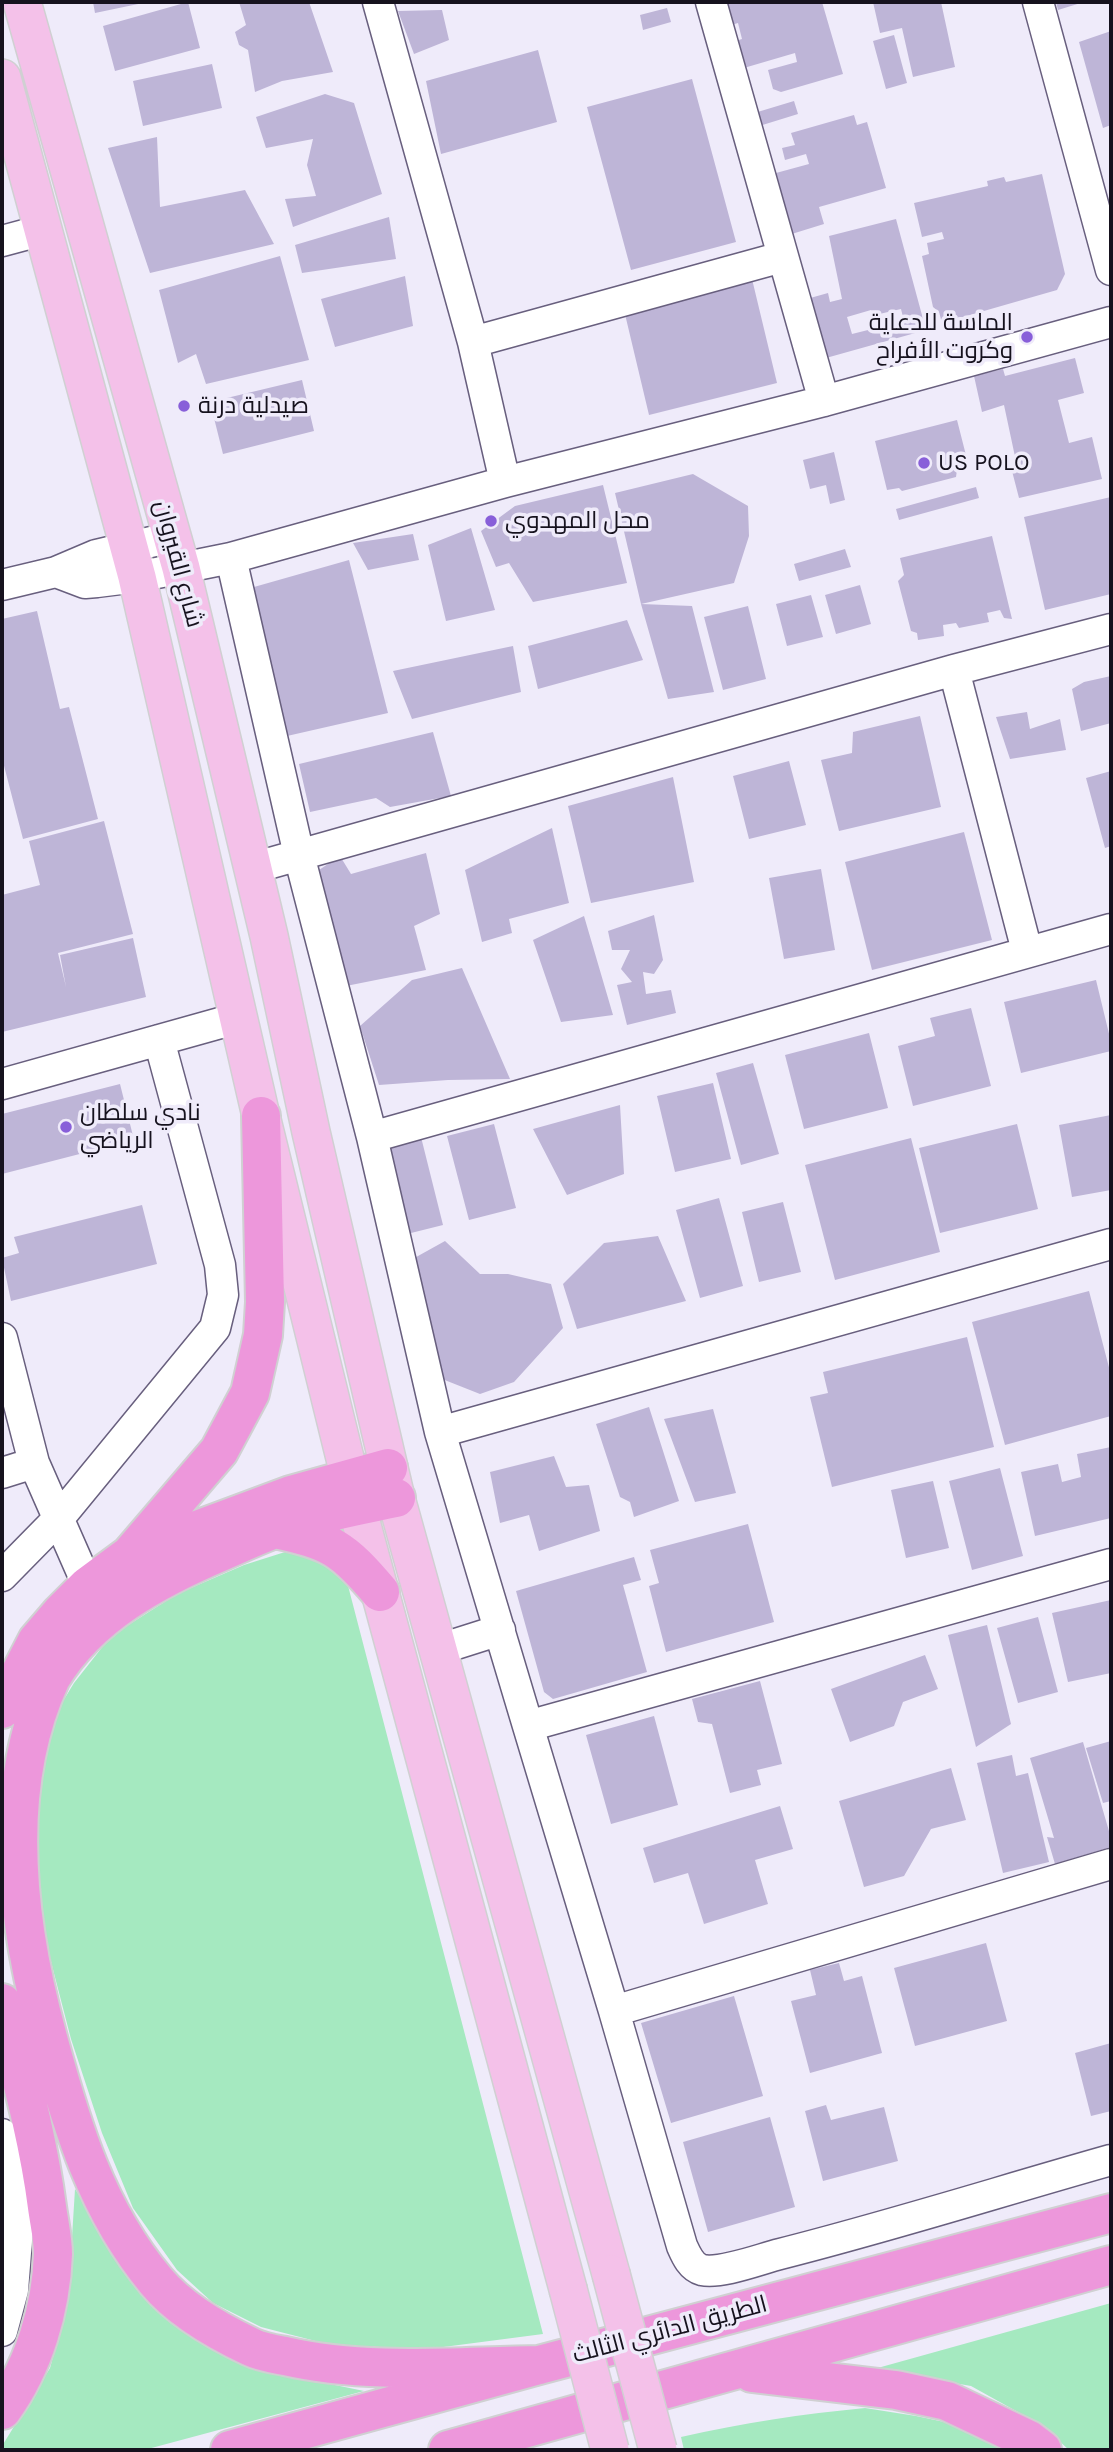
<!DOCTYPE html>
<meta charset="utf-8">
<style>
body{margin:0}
#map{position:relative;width:1113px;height:2452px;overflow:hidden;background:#efebfa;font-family:Karla,sans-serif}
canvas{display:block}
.frame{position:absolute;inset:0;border:4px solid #16121e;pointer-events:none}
</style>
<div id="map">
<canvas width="1113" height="2452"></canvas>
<div class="frame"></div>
</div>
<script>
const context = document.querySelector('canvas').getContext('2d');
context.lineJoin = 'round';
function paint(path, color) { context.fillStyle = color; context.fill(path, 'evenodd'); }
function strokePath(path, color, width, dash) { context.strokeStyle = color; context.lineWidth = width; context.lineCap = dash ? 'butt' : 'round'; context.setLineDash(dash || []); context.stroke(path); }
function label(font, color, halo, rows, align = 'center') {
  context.font = font + ' Karla,Cairo,sans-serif'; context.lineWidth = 7; context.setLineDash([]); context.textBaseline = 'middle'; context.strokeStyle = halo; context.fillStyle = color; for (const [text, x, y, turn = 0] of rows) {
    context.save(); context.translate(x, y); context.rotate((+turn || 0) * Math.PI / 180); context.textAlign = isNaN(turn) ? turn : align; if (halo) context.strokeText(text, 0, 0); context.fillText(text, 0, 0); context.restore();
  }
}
const green = new Path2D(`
 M 285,1552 L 306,1553 L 346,1578 L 543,2334 L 428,2349 L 331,2345 L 261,2327 L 213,2303 L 177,2270 L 133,2208 L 102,2133 L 71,2039 L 42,1927 L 34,1853 L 34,1786 L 49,1724 L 74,1683 L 111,1636 L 177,1594 L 244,1565 Z
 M 75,2189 L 128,2267 L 253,2368 L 364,2391 L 144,2450 L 2,2450 L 2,2446 L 50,2368 L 68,2302 Z
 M 1111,2303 L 1111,2450 L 1069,2450 L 1043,2426 L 971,2386 L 874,2369 Z
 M 865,2408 L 916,2416 L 973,2428 L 1013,2450 L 684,2450 L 681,2437 C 742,2423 803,2414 865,2408 Z`);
const building = new Path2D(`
 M 93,2 L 143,2 L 143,3 L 95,13 Z
 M 188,2 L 200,48 L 115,71 L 103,26 Z
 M 239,2 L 309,2 L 333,72 L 282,81 L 255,92 L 248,50 L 239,45 L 235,32 L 246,25 Z
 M 717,2 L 822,2 L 843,74 L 781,92 L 773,89 L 768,70 L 797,62 L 795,53 L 737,70 L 729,43 L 742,39 L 738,23 L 725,27 Z
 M 873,2 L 941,2 L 955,67 L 913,77 L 902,28 L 880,33 Z
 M 1056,2 L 1084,2 L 1058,10 Z
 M 667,8 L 671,22 L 643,30 L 640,15 Z
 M 442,10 L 449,40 L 414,54 L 398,11 Z
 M 1111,31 L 1111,125 L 1103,128 L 1079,42 Z
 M 894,35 L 907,83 L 886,89 L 873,41 Z
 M 538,50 L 557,122 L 441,154 L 426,81 Z
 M 212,64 L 222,108 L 143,126 L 133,81 Z
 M 692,79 L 736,242 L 631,270 L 587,107 Z
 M 325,94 L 354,103 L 382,194 L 293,227 L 285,199 L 316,196 L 307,165 L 313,139 L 266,148 L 256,117 Z
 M 794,101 L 798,114 L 756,127 L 751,114 Z
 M 854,115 L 857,125 L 867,122 L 886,188 L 819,207 L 824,224 L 782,237 L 766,183 L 778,179 L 776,173 L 809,164 L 806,154 L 785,160 L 782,148 L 795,145 L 791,133 Z
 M 157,137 L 160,207 L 245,190 L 274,244 L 150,273 L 108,148 Z
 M 1042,174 L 1065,274 L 1057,290 L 942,323 L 939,312 L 933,307 L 922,256 L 929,254 L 927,243 L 944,239 L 942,232 L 922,237 L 914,203 L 988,186 L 987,181 L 1004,177 L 1006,182 Z
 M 389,217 L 396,259 L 302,273 L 295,245 Z
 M 896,219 L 926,330 L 826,358 L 796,302 L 828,293 L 830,302 L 842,299 L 829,236 ZM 901,309 L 904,321 L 852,334 L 847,317 L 871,310 L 875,315 Z
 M 280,256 L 309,360 L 206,384 L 196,354 L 178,363 L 159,290 Z
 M 405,276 L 413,326 L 335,347 L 321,299 Z
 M 752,279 L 777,383 L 649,415 L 624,310 Z
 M 1075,358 L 1084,393 L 1058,400 L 1069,443 L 1092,437 L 1102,479 L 1019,498 L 1012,471 L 1017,466 L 1004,405 L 982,412 L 974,376 L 1003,369 L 1005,376 Z
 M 302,380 L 314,431 L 223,454 L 210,402 Z
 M 957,420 L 969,467 L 957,470 L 956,477 L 902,491 L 899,488 L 887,490 L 875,441 Z
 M 834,452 L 845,500 L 830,504 L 826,485 L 810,489 L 803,460 Z
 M 693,474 L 748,506 L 749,536 L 734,583 L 641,604 L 615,493 Z
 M 603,485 L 627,583 L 533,602 L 509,563 L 496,567 L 481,531 L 515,506 Z
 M 976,487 L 979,498 L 899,520 L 896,509 Z
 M 1111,497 L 1111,594 L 1045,610 L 1024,517 Z
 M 471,528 L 495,610 L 446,621 L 428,545 Z
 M 413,534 L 419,560 L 368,570 L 353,543 Z
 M 992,536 L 1012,619 L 1004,618 L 1000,610 L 987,613 L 989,622 L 959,628 L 956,623 L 943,625 L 944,636 L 918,640 L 917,633 L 911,631 L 898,581 L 904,575 L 900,558 Z
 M 845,549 L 851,567 L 799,581 L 794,564 Z
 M 349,560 L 388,713 L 287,736 L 254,587 Z
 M 860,585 L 871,624 L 836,634 L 825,595 Z
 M 811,595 L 823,637 L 787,646 L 776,604 Z
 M 641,604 L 692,606 L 714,692 L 668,699 Z
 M 748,606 L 766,679 L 723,690 L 704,617 Z
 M 37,611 L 60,709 L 69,707 L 98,819 L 23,839 L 2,758 L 2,619 Z
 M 627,620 L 643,660 L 538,689 L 528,646 Z
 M 513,646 L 521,692 L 412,719 L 393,671 Z
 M 1111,676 L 1111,723 L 1081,731 L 1072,689 L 1084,682 Z
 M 1027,712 L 1030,729 L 1060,719 L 1066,750 L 1010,759 L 996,717 Z
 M 920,716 L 941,807 L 839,831 L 821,760 L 852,753 L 853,732 Z
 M 433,732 L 451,796 L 390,807 L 376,798 L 310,812 L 299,764 Z
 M 789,761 L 806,825 L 749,839 L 733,776 Z
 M 1111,771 L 1111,846 L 1105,848 L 1086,778 Z
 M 673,777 L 694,882 L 591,903 L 568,806 Z
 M 104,821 L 133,934 L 58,953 L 66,987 L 60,955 L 133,938 L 146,997 L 2,1032 L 2,895 L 40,885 L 29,841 Z
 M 552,828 L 569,903 L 509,919 L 512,933 L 482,942 L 465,870 Z
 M 964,832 L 992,940 L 872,970 L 845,862 Z
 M 426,853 L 440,914 L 414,926 L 426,970 L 346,986 L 313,874 L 340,856 L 351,874 Z
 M 821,869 L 835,950 L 784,959 L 769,878 Z
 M 654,915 L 663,960 L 654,974 L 643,972 L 646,994 L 671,990 L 676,1013 L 627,1025 L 617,985 L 632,982 L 621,969 L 630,950 L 612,950 L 608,931 Z
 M 584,916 L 613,1015 L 561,1022 L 533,940 Z
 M 462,968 L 510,1079 L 448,1080 L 379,1085 L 360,1026 L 412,980 Z
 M 1096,980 L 1111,1042 L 1111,1051 L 1021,1073 L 1004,1002 Z
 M 971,1008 L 991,1086 L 913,1106 L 898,1046 L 935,1036 L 930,1018 Z
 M 869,1033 L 888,1108 L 804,1129 L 785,1055 Z
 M 753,1063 L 779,1154 L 741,1165 L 716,1073 Z
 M 713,1083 L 731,1159 L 675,1172 L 657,1096 Z
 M 120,1084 L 134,1140 L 2,1174 L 2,1114 Z
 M 620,1105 L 624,1174 L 567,1195 L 533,1129 Z
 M 1111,1115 L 1111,1190 L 1072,1197 L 1059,1125 Z
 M 494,1124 L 516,1208 L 469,1220 L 447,1136 Z
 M 1017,1124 L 1038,1209 L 940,1233 L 919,1148 Z
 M 420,1133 L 443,1225 L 407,1234 L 383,1143 Z
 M 911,1138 L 940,1252 L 835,1280 L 805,1165 Z
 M 719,1198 L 743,1286 L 700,1298 L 676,1210 Z
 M 783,1202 L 801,1272 L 759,1282 L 742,1212 Z
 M 142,1205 L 157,1264 L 11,1301 L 2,1258 L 19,1253 L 14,1237 Z
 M 658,1236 L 686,1301 L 577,1329 L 563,1284 L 604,1243 Z
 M 445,1241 L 480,1274 L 508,1274 L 551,1284 L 563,1328 L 514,1382 L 480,1394 L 432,1375 L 409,1261 Z
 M 1089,1291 L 1111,1375 L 1111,1416 L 1005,1445 L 972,1322 Z
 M 967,1337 L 994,1447 L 832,1487 L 810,1397 L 828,1393 L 823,1372 Z
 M 649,1407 L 679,1501 L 634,1517 L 630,1502 L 620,1497 L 596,1424 Z
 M 713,1409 L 736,1493 L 695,1502 L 664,1419 Z
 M 1111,1447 L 1111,1518 L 1035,1536 L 1021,1472 L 1058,1464 L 1062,1482 L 1081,1477 L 1077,1454 Z
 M 554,1456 L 566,1487 L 589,1485 L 600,1531 L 539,1551 L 529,1515 L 500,1523 L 490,1472 Z
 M 1000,1468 L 1023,1556 L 972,1570 L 949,1481 Z
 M 933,1481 L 949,1548 L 906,1558 L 891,1490 Z
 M 748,1524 L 774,1622 L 666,1652 L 649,1586 L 659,1583 L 650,1550 Z
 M 634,1557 L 641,1580 L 623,1585 L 647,1672 L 553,1699 L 544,1692 L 516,1591 Z
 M 1111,1600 L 1111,1673 L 1068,1682 L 1052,1613 Z
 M 1038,1617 L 1058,1692 L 1018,1703 L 997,1628 Z
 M 987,1625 L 1011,1724 L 976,1747 L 948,1635 Z
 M 925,1655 L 938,1689 L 903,1702 L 894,1726 L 850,1742 L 831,1689 Z
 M 760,1681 L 782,1764 L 757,1770 L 761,1785 L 730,1793 L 712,1724 L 698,1722 L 692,1699 Z
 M 654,1716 L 678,1805 L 611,1824 L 586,1735 Z
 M 1111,1741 L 1111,1801 L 1103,1803 L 1086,1748 Z
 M 1083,1742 L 1111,1838 L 1111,1847 L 1055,1864 L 1047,1837 L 1054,1838 L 1030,1758 Z
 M 1012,1755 L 1016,1776 L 1028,1773 L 1049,1862 L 1003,1873 L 977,1763 Z
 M 951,1768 L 966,1820 L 931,1829 L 904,1876 L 864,1887 L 839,1801 Z
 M 780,1806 L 793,1849 L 755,1860 L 768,1904 L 704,1924 L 688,1873 L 654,1883 L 643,1848 Z
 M 986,1943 L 1007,2021 L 915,2046 L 894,1968 Z
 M 839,1963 L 844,1981 L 862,1976 L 882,2053 L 810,2073 L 791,2001 L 816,1995 L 810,1970 Z
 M 734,1996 L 763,2096 L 671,2123 L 641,2023 Z
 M 1111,2043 L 1111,2111 L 1091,2116 L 1075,2053 Z
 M 826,2105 L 831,2120 L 884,2107 L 898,2161 L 823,2181 L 805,2111 Z
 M 770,2117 L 795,2207 L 708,2232 L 683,2142 Z`);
const minor = new Path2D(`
 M 378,2 L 473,342 L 505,482
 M 711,2 L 824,401
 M 1038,2 L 1111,270
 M 2,241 L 43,230
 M 473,342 L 782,257
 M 231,558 L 299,855 L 372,1137 L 440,1432 L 1111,1244
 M 56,572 L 85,583 L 97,582 L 137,577 L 231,558 L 505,482 L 824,401 L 1111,322
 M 2,585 L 56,572 L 96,555 L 172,537
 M 954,670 L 1027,951
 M 253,868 L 954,670 L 1111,629
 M 2,1084 L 238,1018
 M 372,1137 L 1111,929
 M 2,1338 L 34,1463 L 88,1586
 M 440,1432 L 528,1726 L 1111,1564
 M 2,1473 L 34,1463
 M 2,1576 L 59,1518 L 215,1328 L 223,1295 L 220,1265 L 159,1040
 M 437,1650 L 500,1630
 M 528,1726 L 614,2011 L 1111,1864
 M 614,2011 L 682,2246 C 686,2255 691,2267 702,2270 C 722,2274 760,2259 780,2254 C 891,2226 1001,2191 1111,2160
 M 2,2134 L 18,2227 L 13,2290 L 2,2331`);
const major = new Path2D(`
 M 22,2 L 181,568 L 269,936 L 311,1132 L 396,1498 L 611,2274
 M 2,78 L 137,577 L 261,1116 L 357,1507 L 568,2289`);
const highway = new Path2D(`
 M 396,1498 C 363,1505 329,1511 297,1521 C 271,1529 247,1540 223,1551 C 157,1579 89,1615 51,1678 C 0,1788 16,1922 48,2038 C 72,2127 96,2209 156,2281 C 180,2310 217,2331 251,2347 C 261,2352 274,2354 285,2356 C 368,2375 455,2366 539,2365
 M 275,1529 C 331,1541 343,1548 380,1592
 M 130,1555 L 219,1451 L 250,1393 L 263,1335 L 265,1302 L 261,1116
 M 2,1709 L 37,1641 L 61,1613 L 88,1586 L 130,1555 L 291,1495 L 388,1468
 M 2,2003 C 19,2070 38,2137 47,2207 C 49,2222 53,2239 53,2254 C 51,2309 34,2366 2,2410
 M 752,2373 L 896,2390 L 947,2401 L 1029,2440 L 1042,2450
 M 230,2450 L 539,2365 L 1111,2213
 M 448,2450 L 1111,2265`);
const majorBridge = new Path2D(`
 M 611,2274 L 658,2450
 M 568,2289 L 610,2450`);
const markers = [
 [1027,337,7,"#885fd9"],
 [184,406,7,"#885fd9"],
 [924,463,7,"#885fd9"],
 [491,521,7,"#885fd9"],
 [66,1127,7,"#885fd9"]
];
const poiNames = [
 ["الماسة للدعاية",1013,323,"right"],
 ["وكروت الأفراح",1013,351,"right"],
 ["صيدلية درنة",198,406],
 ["US POLO",938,463],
 ["محل المهدوي",505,521],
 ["نادي سلطان",80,1113],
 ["الرياضي",80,1141]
];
const streetNames = [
 ["شارع القيروان",178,564,75],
 ["الطريق الدائري الثالث",670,2330,-15]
];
paint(green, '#a5e9c0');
paint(building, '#beb5d7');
strokePath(minor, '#685f7e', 33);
strokePath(major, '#d0d0d2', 40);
strokePath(highway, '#d0d0d2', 42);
strokePath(minor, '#fff', 30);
strokePath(major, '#f4c1e9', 37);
strokePath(highway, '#ed97db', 38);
strokePath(majorBridge, '#d0d0d2', 40, []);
strokePath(majorBridge, '#f4c1e9', 37);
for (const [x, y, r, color] of markers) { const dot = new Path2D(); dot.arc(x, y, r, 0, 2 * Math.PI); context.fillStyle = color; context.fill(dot); strokePath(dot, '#efebfa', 2.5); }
label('24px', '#16121e', '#efebfa', poiNames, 'left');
label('24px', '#16121e', '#efebfa', streetNames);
</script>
